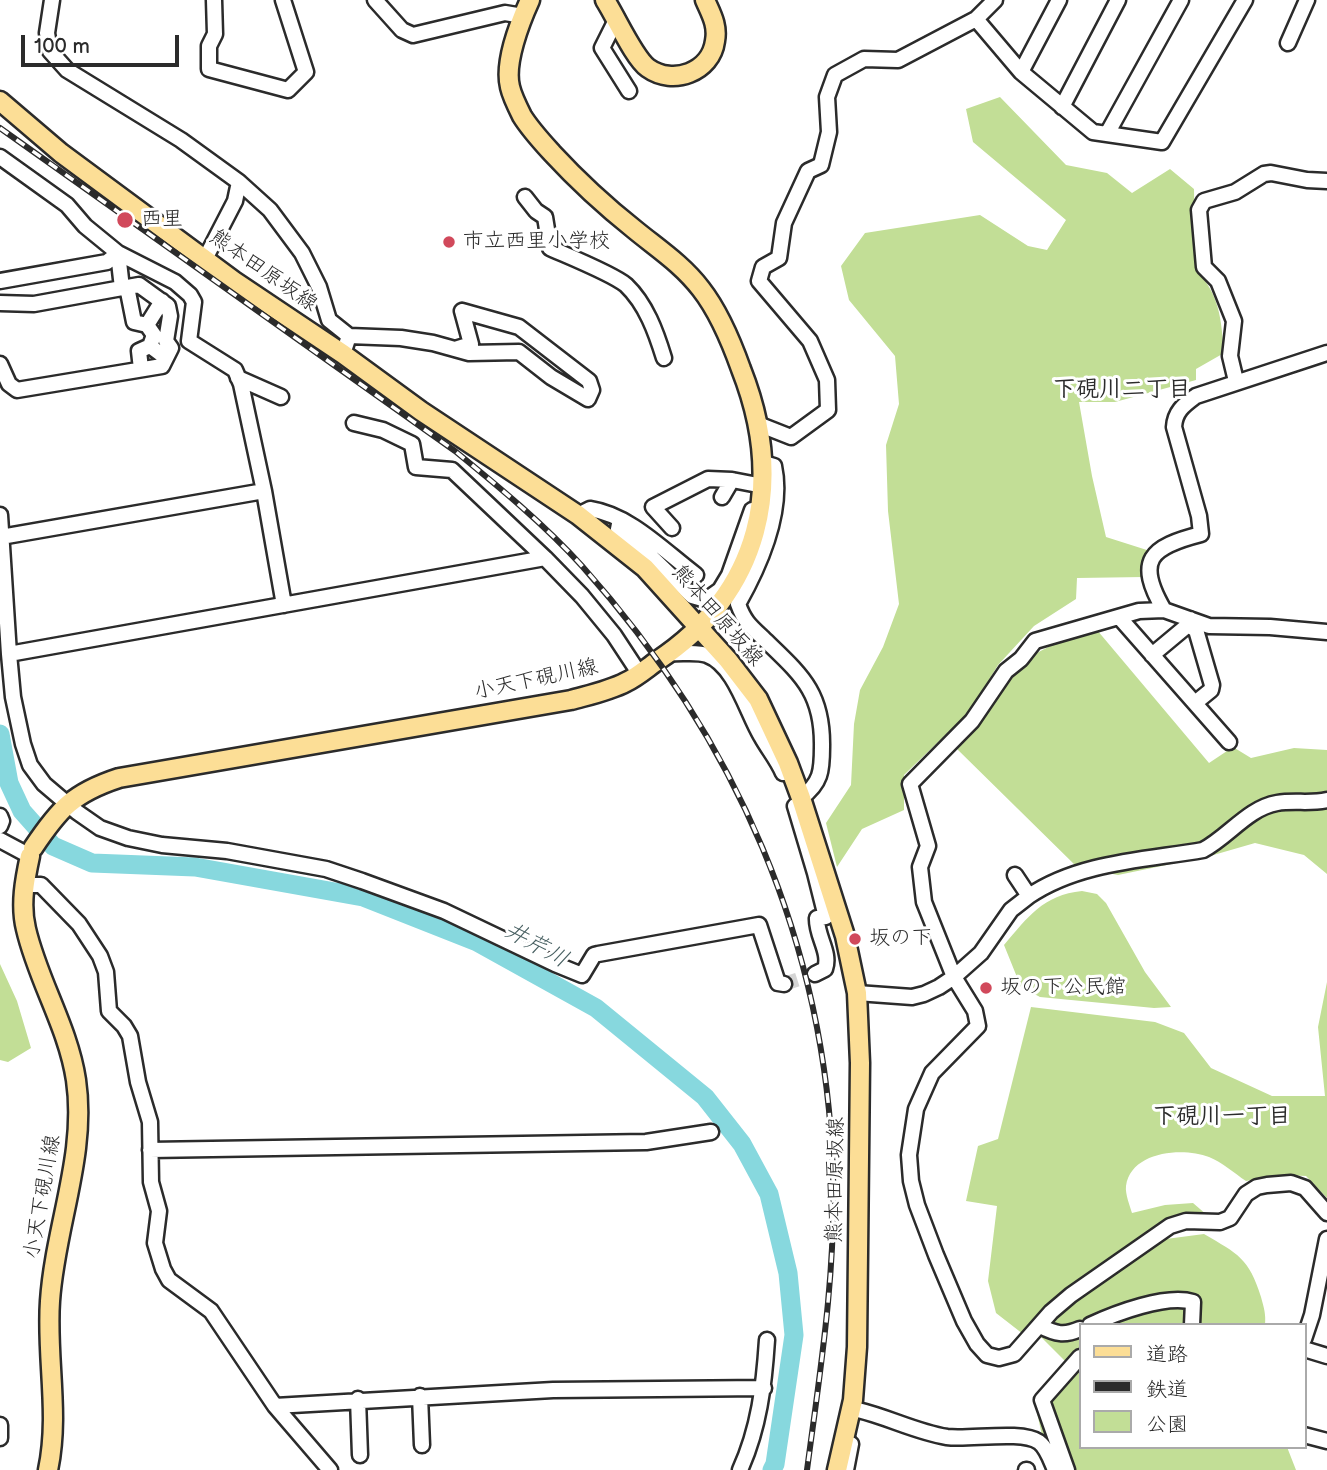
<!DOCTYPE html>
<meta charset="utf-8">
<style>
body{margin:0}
#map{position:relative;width:1327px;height:1470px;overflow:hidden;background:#fff;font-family:"Balsamiq Sans","Klee One",sans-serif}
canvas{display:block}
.legend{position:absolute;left:1079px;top:1323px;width:228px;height:126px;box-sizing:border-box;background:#fff;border:2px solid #aaa;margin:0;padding:9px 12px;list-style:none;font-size:21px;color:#2b2b2b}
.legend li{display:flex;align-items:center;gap:14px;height:35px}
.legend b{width:35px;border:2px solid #aaa}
.scale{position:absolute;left:21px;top:35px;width:158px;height:32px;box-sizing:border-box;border:4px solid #2b2b2b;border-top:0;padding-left:9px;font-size:21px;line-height:24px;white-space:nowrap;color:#2b2b2b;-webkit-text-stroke:5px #fff;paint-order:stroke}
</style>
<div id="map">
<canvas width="1327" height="1470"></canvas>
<ul class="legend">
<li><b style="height:9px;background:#fcde96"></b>道路</li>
<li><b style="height:9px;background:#2b2b2b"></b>鉄道</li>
<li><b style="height:19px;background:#c2de96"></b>公園</li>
</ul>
<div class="scale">100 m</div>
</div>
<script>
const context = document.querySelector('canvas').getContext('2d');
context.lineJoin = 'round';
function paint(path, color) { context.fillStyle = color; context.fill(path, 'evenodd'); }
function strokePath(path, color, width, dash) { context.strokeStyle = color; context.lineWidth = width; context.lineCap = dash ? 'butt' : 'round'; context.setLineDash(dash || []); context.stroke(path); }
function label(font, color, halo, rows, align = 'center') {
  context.font = font + ' "Balsamiq Sans","Klee One",sans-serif'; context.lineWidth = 6; context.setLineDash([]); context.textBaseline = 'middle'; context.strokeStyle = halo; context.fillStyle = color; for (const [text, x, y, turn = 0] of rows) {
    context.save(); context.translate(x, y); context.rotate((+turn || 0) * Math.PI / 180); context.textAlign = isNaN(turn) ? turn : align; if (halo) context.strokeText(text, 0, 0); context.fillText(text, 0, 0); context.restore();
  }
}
const green = new Path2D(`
 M 1000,97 L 1066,165 L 1107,173 L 1132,193 L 1170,169 L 1194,189 L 1195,268 C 1220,296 1221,317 1224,353 L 1196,369 L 1196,380 L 1115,402 L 1079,402 L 1092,476 L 1106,537 L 1150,551 L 1144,577 L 1077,578 L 1076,599 L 1034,626 L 998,665 L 970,711 L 904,775 L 904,810 L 862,829 L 837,867 L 826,823 L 851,785 L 854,724 L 860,690 L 883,647 L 899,604 L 888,511 L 886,445 L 899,404 L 895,356 L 849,300 L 841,266 L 865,233 L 980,215 L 1028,246 L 1047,250 L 1066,220 L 973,142 L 966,109 Z
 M 1097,630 L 1209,763 L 1233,747 L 1251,758 L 1294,748 L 1327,750 L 1327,874 L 1304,855 L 1255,843 L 1210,856 L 1118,875 L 1077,867 L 957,749 C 977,722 1006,674 1032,656 C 1052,643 1074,637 1097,630 Z
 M 1082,891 L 1097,894 L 1106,903 L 1145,972 L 1171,1007 L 1154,1008 L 1040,997 L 1021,987 L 1004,945 C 1028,917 1043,895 1082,891 Z
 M 0,964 L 17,1001 L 31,1048 L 8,1062 L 0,1060 Z
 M 1327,982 L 1327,1198 L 1306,1176 L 1285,1175 L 1246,1181 C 1234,1173 1222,1162 1209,1157 C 1183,1147 1131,1151 1126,1186 C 1125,1194 1130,1206 1132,1213 L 1165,1205 L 1193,1203 L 1207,1215 L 1189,1217 L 1023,1334 L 996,1313 L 988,1281 L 997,1206 L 966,1201 L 978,1146 L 998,1139 L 1031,1007 L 1155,1022 L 1184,1033 L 1211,1068 L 1272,1096 L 1325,1096 L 1318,1027 Z
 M 1204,1234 C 1238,1254 1249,1258 1261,1297 C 1264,1308 1266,1314 1265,1325 L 1080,1325 L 1080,1447 L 1287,1447 L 1296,1470 L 1050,1470 L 1037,1413 L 1036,1397 L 1067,1363 L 1040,1336 L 1063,1310 L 1166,1239 Z`);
const river = new Path2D(`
 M 0,734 L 9,783 L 22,811 L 53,846 L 92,863 L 195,867 L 363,897 L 477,942 L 596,1008 L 705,1097 L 742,1144 L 769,1194 L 788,1273 L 794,1335 L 775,1464 L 772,1470`);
const minorTunnel = new Path2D(`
 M 784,984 L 815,974`);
const minor = new Path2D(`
 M 52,0 L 47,33 L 50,51 L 67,70 L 181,140 L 239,182 L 235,201 L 205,259
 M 214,0 L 215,34 L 209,46 L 209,69 L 288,90 L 306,72 L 283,0
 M 375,0 L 402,30 L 413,35 L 505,13 L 523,16
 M 617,18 L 602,48 L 629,91
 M 976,19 L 1021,72 L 1093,132 L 1162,142 L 1245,0
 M 1288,43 L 1307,0
 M 1021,72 L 1059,0
 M 1062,107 L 1118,0
 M 1107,134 L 1181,0
 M 0,157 L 67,205 L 85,226 L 118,253 L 175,282 L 190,295 L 194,302 L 189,341 L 235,370 L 241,384 L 264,491 L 284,605
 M 239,182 L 270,210 L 302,253 L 319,287 L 329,320 L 349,336
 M 525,197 L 536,211 L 545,217 L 550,248 C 568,256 613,274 626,285 C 646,304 656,332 664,358
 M 0,281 L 107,262 L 118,253
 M 127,287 L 134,322 L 147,325
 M 162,301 L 147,325 L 154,335 L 150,346 L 166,358
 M 0,303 L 34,304 L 122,288 L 118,253
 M 455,349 L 471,344 L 462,311
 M 343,354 L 349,336 L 401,338 L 433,343 L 469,353 L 519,352 L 551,377 L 588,399 L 592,390 L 589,381 L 519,327 L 462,311
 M 0,364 L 9,384 L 17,390 L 162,366 L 171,348 L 166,341 L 170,316 L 168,306 L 139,285 L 122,288
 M 141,369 L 139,351 L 150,346
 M 238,378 L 281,397
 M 1236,381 L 1230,356 L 1234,321 L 1218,281 L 1204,267 L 1199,210 L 1204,201 L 1235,192 L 1264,174 L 1271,173 L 1307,180 L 1327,181
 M 354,423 L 383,430 L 412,444 L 416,467 L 452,470 L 545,558 L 582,596 L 614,635 L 639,673
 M 758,424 L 791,437 L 828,410 L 827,380 L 810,341 L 759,281 L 763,267 L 779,258 L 784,223 L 808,171 L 821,165 L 829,132 L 827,97 L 835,75 L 864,59 L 898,60 L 976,19 L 995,0
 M 764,463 L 774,466 C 784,512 760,565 738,604 C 744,621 750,626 763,638 C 800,674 823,691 822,747 C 822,771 821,783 801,798
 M 722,497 L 732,480 L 763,486
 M 0,515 L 9,654 L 13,697 L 23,744 L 30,765 L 44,784 L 77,812 L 100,828 L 128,838 L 162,845 L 227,851 L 326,869 L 362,881 L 444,911 L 555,964 L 582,975 L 594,955 L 598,954 L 759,925 L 778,983 L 784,984
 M 578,515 L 590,509 C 630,515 664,551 696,575
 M 620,519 L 618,529 L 639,545 L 692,596 L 706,600 L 720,590 L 729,575 L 752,510
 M 672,528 L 653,507 L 708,479 L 732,480
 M 1,537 L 264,491
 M 1164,610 C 1135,560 1150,547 1201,534 L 1199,516 L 1174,427 C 1175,411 1184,405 1196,396 L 1327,353
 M 1119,617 L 1229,742
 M 1188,625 L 1196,630 L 1212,685 L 1211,690 L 1195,703
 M 1327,632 L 1270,627 L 1209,626 L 1164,610 L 1139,611 L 1035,641 L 1021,659 L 1006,671 L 972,721 L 910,784 L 928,846 L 920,867 L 924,902 L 954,977 L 975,1011 L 978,1026 L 932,1073 L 916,1109 L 909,1155 L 911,1181 L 917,1205 L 936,1255 L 964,1321 L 977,1344 L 987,1355 L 999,1358 L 1014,1354 L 1051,1312 L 1071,1295 L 1170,1226 L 1186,1221 L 1220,1222 L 1230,1218 L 1246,1194 L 1257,1187 L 1267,1185 L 1291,1183 L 1305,1188 L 1327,1213
 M 669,653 C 681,654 697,651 707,655 C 735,665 747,713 761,736 C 768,749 777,759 783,773
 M 9,654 L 545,558
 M 1152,655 L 1188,625 L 1190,619
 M 795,806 L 815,873
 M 0,816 L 2,821 L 0,826
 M 0,840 L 30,856
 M 25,885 L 41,885 L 79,924 L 100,956 L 106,972 L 109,1011 L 124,1026 L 130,1036 L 138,1082 L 150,1122 L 151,1182 L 159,1211 L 155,1243 L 163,1269 L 169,1280 L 211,1311 L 275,1406 L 330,1470
 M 1029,896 C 1079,862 1145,860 1203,850 C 1228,837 1248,808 1277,803 C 1294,800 1311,804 1327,800
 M 815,974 L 825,969 C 831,952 816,936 817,918 L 826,917 L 815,873 L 821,866
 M 857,993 L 912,997 L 924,994 L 939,987 L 954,977 L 981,953 L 1011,910 L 1029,896 L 1015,875
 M 150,1150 L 646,1142 L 711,1132
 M 1090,1325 C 1116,1313 1166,1294 1193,1302 L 1192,1325
 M 1040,1326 C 1056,1334 1064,1336 1080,1329
 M 1304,1339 L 1312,1315 L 1327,1239
 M 1304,1349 L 1327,1356
 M 420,1396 L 422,1445
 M 358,1399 L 360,1455
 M 275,1406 L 553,1390 L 764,1388
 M 858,1410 C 888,1417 916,1432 947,1437 C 969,1440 1022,1430 1039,1442 C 1047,1448 1051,1461 1055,1470
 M 0,1425 L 0,1438
 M 1304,1435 L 1327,1441
 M 740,1470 C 759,1428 764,1386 767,1340
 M 846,1470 L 851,1444
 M 1026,1470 L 1027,1470
 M 1067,1470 L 1042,1400 L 1080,1357`);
const major = new Path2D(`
 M 605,0 C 616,17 634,58 648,68 C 673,86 711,72 715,41 C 718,25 711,14 705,0
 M 0,101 L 61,153 L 234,281 L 343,354 L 421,411 L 578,515 L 645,568 L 728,660 L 758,699 L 788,763 L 801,798 L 845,936 L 857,993 L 860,1063 L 857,1347 L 853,1400 L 837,1470
 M 33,848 C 59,809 73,793 119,778 L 571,700 C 589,695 609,691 626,682 C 637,677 647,668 657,661 C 761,592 786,483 741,369 C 731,341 719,312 701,289 C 682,264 657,248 634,229 C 605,206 577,180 552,153 C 542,142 530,129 522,116 C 518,108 512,96 510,87 C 504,63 520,22 530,0
 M 30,856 C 25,879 20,905 26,929 C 38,981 68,1027 76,1080 C 87,1155 55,1226 50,1301 C 46,1357 60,1414 48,1470`);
const rail = new Path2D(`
 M 0,128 L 455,451 C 499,487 544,524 582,566 C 735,737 826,943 833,1173 C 836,1273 820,1372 807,1470`);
const markers = [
 [125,220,9,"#d1495b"],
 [449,242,7,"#d1495b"],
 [855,939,7,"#d1495b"],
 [986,988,7,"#d1495b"]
];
const poiNames = [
 ["西里",141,220],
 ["市立西里小学校",463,242],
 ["坂の下",869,939],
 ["坂の下公民館",1000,988]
];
const streetNames = [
 ["熊本田原坂線",263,271,35],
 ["熊本田原坂線",717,616,49],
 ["小天下硯川線",536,680,-12],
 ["熊本田原坂線",836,1180,-89],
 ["小天下硯川線",43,1197,-80]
];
const neighbourhoodNames = [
 ["下硯川二丁目",1122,390],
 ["下硯川一丁目",1222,1117]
];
const waterNames = [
 ["井芹川",536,946,29]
];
paint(green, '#c2de96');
strokePath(river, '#87d8de', 19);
strokePath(minorTunnel, '#d5d5d5', 14, [14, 7]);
strokePath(minor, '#2b2b2b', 19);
strokePath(major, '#2b2b2b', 23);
strokePath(minor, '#fff', 14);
strokePath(major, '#fcde96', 18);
strokePath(rail, '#2b2b2b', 6);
strokePath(rail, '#fff', 3.5, [10]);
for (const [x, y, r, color] of markers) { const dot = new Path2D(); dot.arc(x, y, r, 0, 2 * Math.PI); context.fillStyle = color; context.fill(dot); strokePath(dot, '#fff', 2.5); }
label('21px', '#2b2b2b', '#fff', poiNames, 'left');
label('21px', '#2b2b2b', '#fff', streetNames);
label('bold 23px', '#2b2b2b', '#fff', neighbourhoodNames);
label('italic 23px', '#475f61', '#fff', waterNames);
</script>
